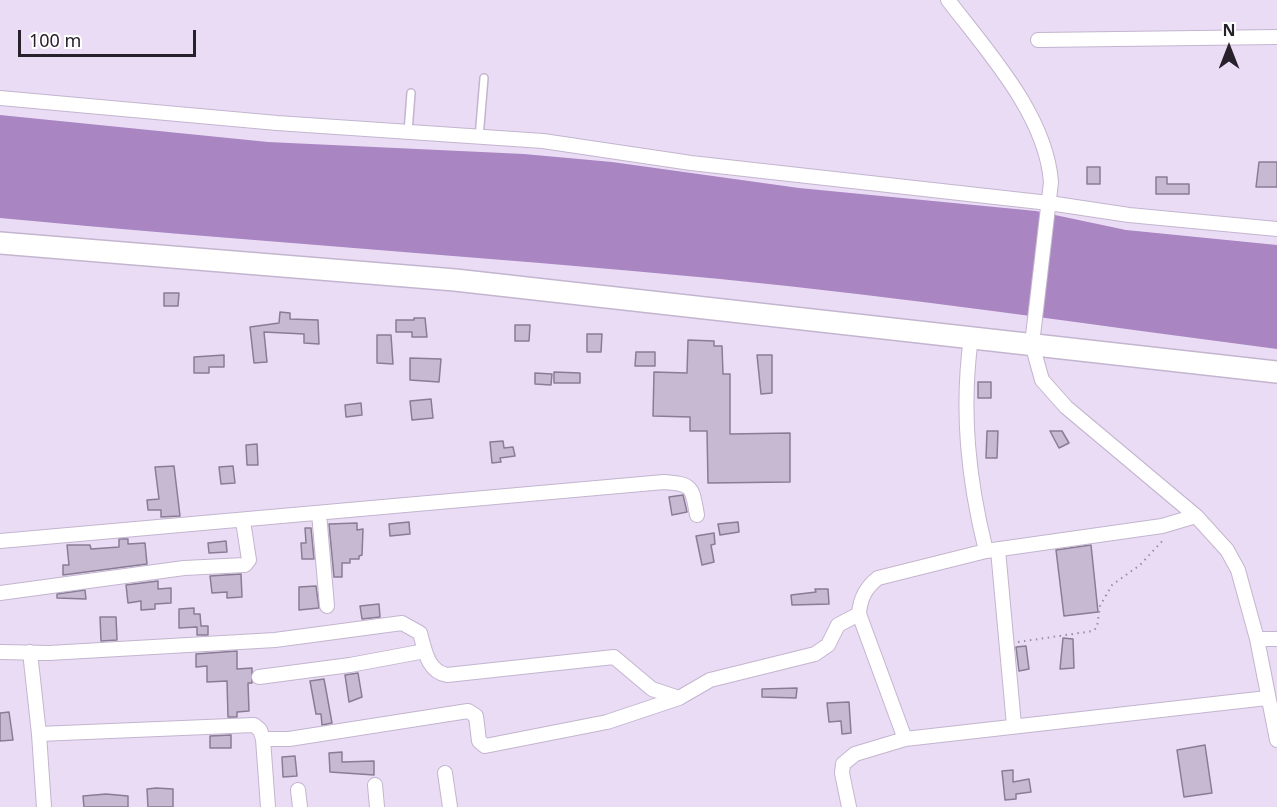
<!DOCTYPE html>
<style>
body{margin:0}
#map{position:relative;width:1277px;height:807px;overflow:hidden;background:#ebdcf6;font-family:"Noto Sans",sans-serif}
canvas{display:block}
.north{position:absolute;left:1199px;top:18px;width:60px;height:60px;-webkit-text-stroke:4px #fff;paint-order:stroke;rotate:0deg;font-size:16px;font-weight:700;line-height:24px;text-align:center;color:#27212b}
.north::after{content:'';display:block;margin:auto;width:21px;height:27px;background:#27212b;clip-path:polygon(50% 0,100% 100%,50% 72%,0 100%)}
.scale{position:absolute;left:18px;top:30px;width:178px;height:27px;box-sizing:border-box;border:3px solid #27212b;border-top:0;padding-left:8px;font-size:18px;line-height:21px;white-space:nowrap;color:#27212b;-webkit-text-stroke:4px #fff;paint-order:stroke}
</style>
<div id="map">
<canvas width="1277" height="807"></canvas>
<div class="north">N</div>
<div class="scale">100 m</div>
</div>
<script>
const context = document.querySelector('canvas').getContext('2d');
context.lineJoin = 'round';
function paint(path, color) { context.fillStyle = color; context.fill(path, 'evenodd'); }
function strokePath(path, color, width, dash) { context.strokeStyle = color; context.lineWidth = width; context.lineCap = dash ? 'butt' : 'round'; context.setLineDash(dash || []); context.stroke(path); }
const water = new Path2D(`
 M 0,115 L 268,142 L 524,154 L 612,162 L 799,188 L 1036,211 L 1126,230 L 1277,245 L 1277,349 C 1091,325 906,297 720,279 C 480,256 240,241 0,218 Z`);
const building = new Path2D(`
 M 1259,162 L 1277,162 L 1277,187 L 1256,187 Z
 M 1087,167 L 1100,167 L 1100,184 L 1087,184 Z
 M 1156,177 L 1167,177 L 1167,184 L 1189,184 L 1189,194 L 1156,194 Z
 M 164,293 L 179,293 L 178,306 L 164,306 Z
 M 280,312 L 290,313 L 290,319 L 318,320 L 319,344 L 304,343 L 304,334 L 264,332 L 267,362 L 254,363 L 250,327 L 279,323 Z
 M 414,318 L 425,318 L 427,337 L 412,337 L 412,332 L 396,332 L 396,320 L 414,320 Z
 M 515,325 L 530,325 L 529,341 L 515,341 Z
 M 587,334 L 602,334 L 601,352 L 587,352 Z
 M 377,335 L 391,335 L 393,364 L 377,363 Z
 M 688,340 L 714,341 L 714,346 L 722,346 L 723,374 L 730,374 L 730,434 L 790,433 L 790,482 L 708,483 L 707,431 L 690,431 L 690,417 L 653,416 L 654,372 L 687,373 Z
 M 636,352 L 655,352 L 655,366 L 635,366 Z
 M 224,355 L 224,367 L 209,367 L 209,373 L 194,373 L 194,357 Z
 M 757,355 L 772,355 L 772,393 L 761,394 Z
 M 410,358 L 441,359 L 439,382 L 410,380 Z
 M 554,372 L 580,373 L 580,383 L 554,383 Z
 M 535,373 L 552,374 L 551,385 L 535,384 Z
 M 978,382 L 991,382 L 991,398 L 978,398 Z
 M 431,399 L 433,418 L 412,420 L 410,401 Z
 M 361,403 L 362,415 L 346,417 L 345,405 Z
 M 987,431 L 998,431 L 997,458 L 986,458 Z
 M 1050,431 L 1062,431 L 1069,443 L 1059,448 Z
 M 503,441 L 504,448 L 513,447 L 515,456 L 500,458 L 501,462 L 492,463 L 490,442 Z
 M 257,444 L 258,465 L 247,465 L 246,445 Z
 M 174,466 L 180,516 L 161,517 L 161,510 L 148,510 L 147,500 L 159,499 L 155,467 Z
 M 233,466 L 235,483 L 221,484 L 219,467 Z
 M 683,495 L 687,512 L 672,515 L 669,497 Z
 M 409,522 L 410,534 L 390,536 L 389,524 Z
 M 738,522 L 739,532 L 720,535 L 718,524 Z
 M 357,523 L 357,530 L 363,529 L 362,555 L 359,556 L 359,559 L 350,559 L 350,563 L 342,563 L 342,577 L 334,577 L 329,524 Z
 M 305,528 L 311,528 L 314,559 L 302,559 L 301,543 L 306,543 Z
 M 714,533 L 715,544 L 711,545 L 714,562 L 702,565 L 696,536 Z
 M 119,539 L 128,539 L 128,544 L 145,543 L 147,564 L 63,575 L 63,565 L 69,565 L 67,545 L 90,545 L 91,549 L 119,547 Z
 M 226,541 L 227,552 L 209,553 L 208,543 Z
 M 1091,545 L 1098,612 L 1064,616 L 1056,550 Z
 M 241,574 L 242,597 L 227,598 L 227,592 L 212,593 L 210,576 Z
 M 158,581 L 158,589 L 171,588 L 171,603 L 155,604 L 155,609 L 141,610 L 141,601 L 128,603 L 126,585 Z
 M 316,586 L 319,608 L 299,610 L 299,587 Z
 M 815,589 L 828,589 L 829,604 L 792,605 L 791,595 L 816,592 Z
 M 85,590 L 86,599 L 57,598 L 57,594 Z
 M 379,604 L 380,617 L 362,619 L 360,606 Z
 M 194,608 L 194,614 L 200,614 L 201,626 L 208,626 L 208,635 L 197,635 L 197,627 L 179,628 L 179,609 Z
 M 100,617 L 116,617 L 117,640 L 101,641 Z
 M 1063,638 L 1073,639 L 1074,668 L 1060,669 Z
 M 1026,646 L 1029,669 L 1019,671 L 1016,647 Z
 M 237,651 L 237,669 L 252,668 L 252,683 L 248,683 L 249,711 L 237,712 L 237,717 L 228,717 L 227,681 L 207,682 L 207,666 L 196,667 L 196,654 Z
 M 358,673 L 362,697 L 349,702 L 345,675 Z
 M 324,679 L 332,723 L 322,725 L 321,714 L 316,714 L 310,681 Z
 M 797,688 L 796,698 L 762,697 L 762,689 Z
 M 849,702 L 851,733 L 842,734 L 841,721 L 829,722 L 827,703 Z
 M 9,712 L 13,740 L 0,741 L 0,713 Z
 M 231,735 L 231,748 L 210,748 L 210,736 Z
 M 1205,745 L 1212,793 L 1184,797 L 1177,750 Z
 M 342,752 L 342,762 L 374,761 L 374,775 L 330,772 L 329,753 Z
 M 295,756 L 297,776 L 283,777 L 282,757 Z
 M 1013,770 L 1013,782 L 1029,779 L 1031,792 L 1016,794 L 1016,799 L 1005,800 L 1002,771 Z
 M 156,788 L 173,789 L 173,807 L 148,807 L 147,789 Z
 M 106,794 L 128,796 L 128,807 L 84,807 L 83,796 Z`);
const path = new Path2D(`
 M 1018,642 L 1093,631 L 1097,627 L 1100,606 L 1112,585 L 1140,565 L 1165,538`);
const service = new Path2D(`
 M 408,132 L 411,93
 M 479,138 L 484,78`);
const minor = new Path2D(`
 M 948,0 C 987,51 1046,115 1051,182 L 1032,344 L 1042,380 L 1066,407 L 1196,516 L 1227,550 L 1238,570 L 1257,639 L 1277,740
 M 1038,40 L 1277,37
 M 0,98 L 277,123 L 543,141 L 691,163 L 1049,203 L 1129,215 L 1277,229
 M 971,337 C 961,411 968,479 986,551
 M 319,513 L 327,606
 M 0,541 L 664,482 C 694,484 692,488 697,515
 M 998,550 L 1014,725
 M 0,593 L 184,568 L 245,565 L 249,560 L 243,521
 M 1257,639 L 1277,639
 M 0,652 L 49,653 L 275,640 L 402,623 L 420,633 C 425,650 427,671 447,675 L 614,657 L 652,689 L 679,698 L 710,680 L 815,654 L 828,645 L 838,625 L 859,614
 M 30,652 L 39,734 L 254,725 L 260,730 L 263,739 L 268,807
 M 259,677 L 350,665 L 425,651
 M 39,734 L 44,807
 M 263,739 L 289,739 L 468,711 L 476,716 L 479,741 L 485,746 L 607,722 L 679,698
 M 905,739 L 859,614 C 860,599 865,588 878,578 L 986,551 L 1162,526 L 1196,516
 M 445,773 L 450,807
 M 375,785 L 377,807
 M 298,790 L 300,807
 M 849,807 L 842,773 L 843,764 L 855,754 L 905,739 L 1267,698`);
const primary = new Path2D(`
 M 0,243 L 455,280 L 1277,372`);
paint(water, '#a985c1');
paint(building, '#c7b9d2');
strokePath(building, '#8a7c94', 1.5);
strokePath(service, '#c3b5ce', 10);
strokePath(minor, '#c3b5ce', 16);
strokePath(primary, '#c3b5ce', 24);
strokePath(path, '#998ea1', 2, [1.5, 4.5]);
strokePath(service, '#fff', 7);
strokePath(minor, '#fff', 14);
strokePath(primary, '#fff', 21);
</script>
